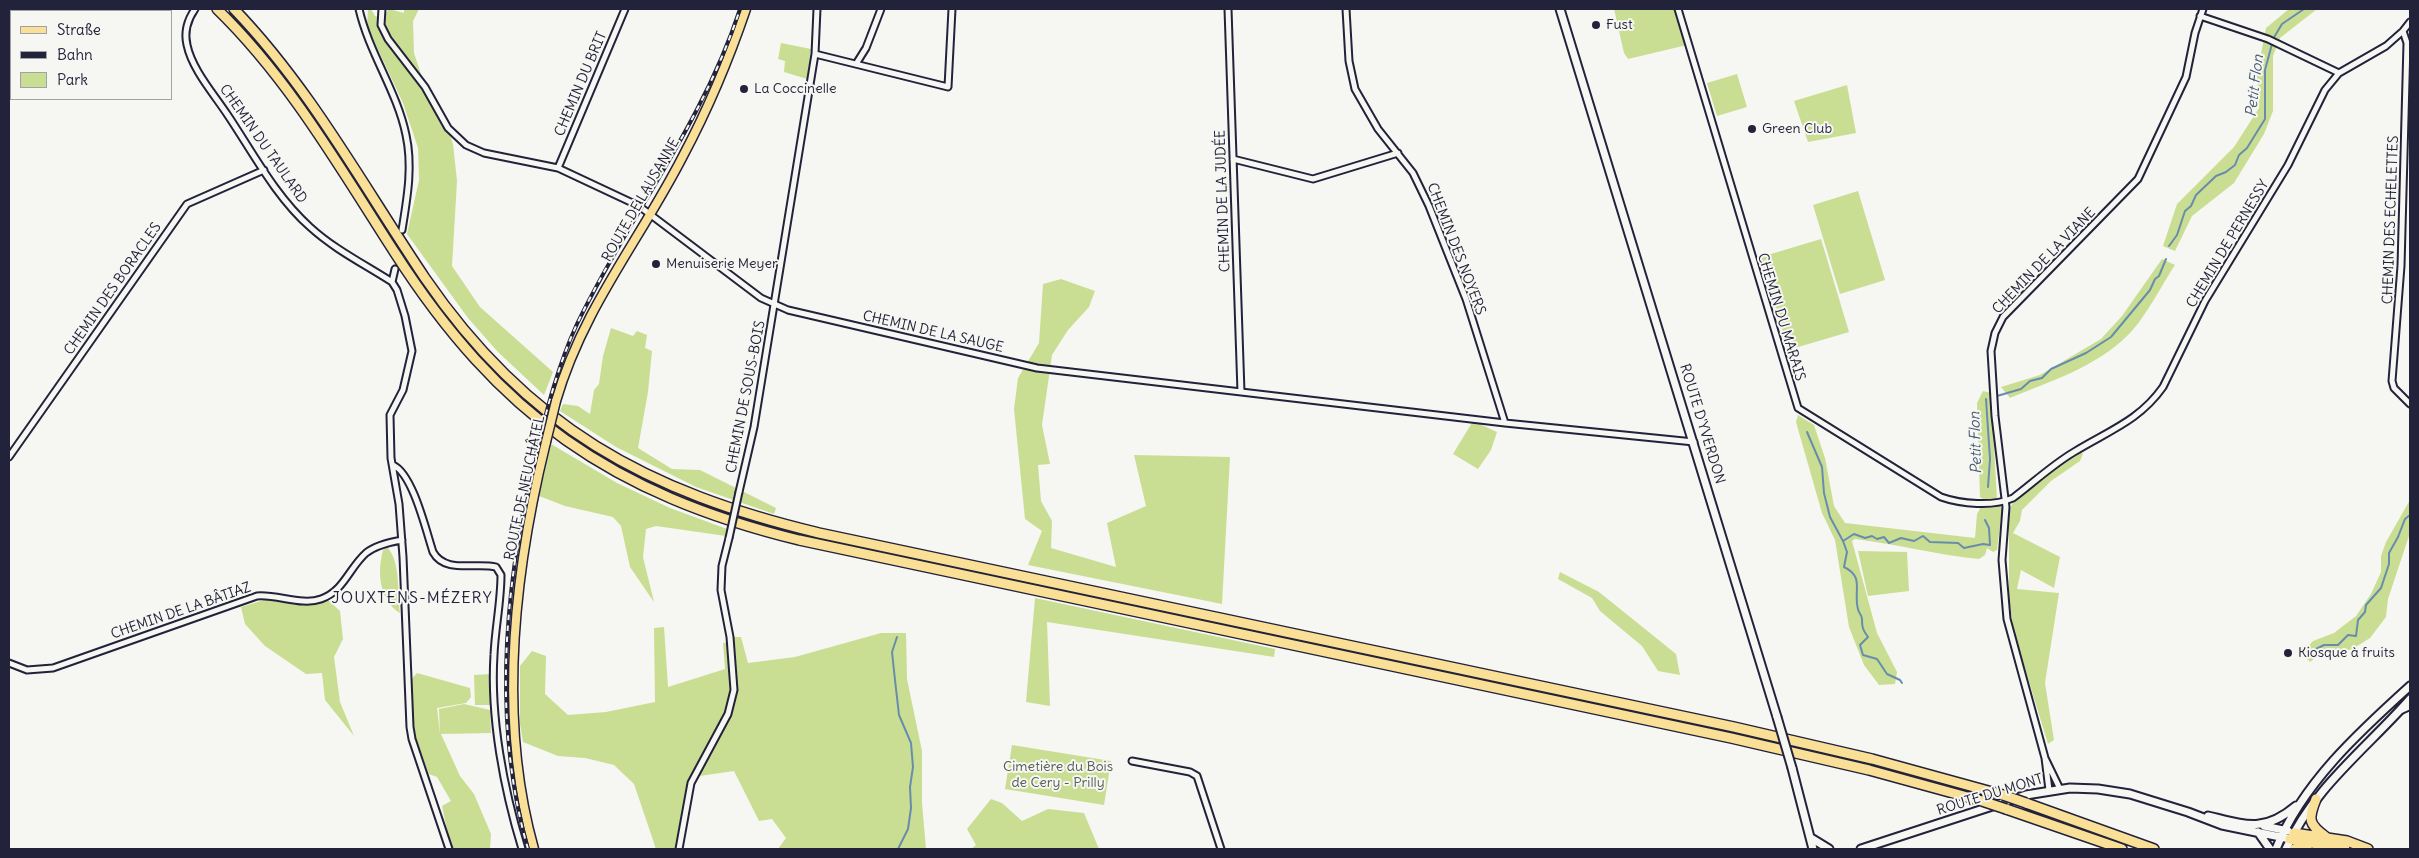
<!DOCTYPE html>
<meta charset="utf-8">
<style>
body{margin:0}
#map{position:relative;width:2419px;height:858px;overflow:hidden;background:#f6f6f2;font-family:Delius,sans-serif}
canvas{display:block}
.frame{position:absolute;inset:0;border:10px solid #22223b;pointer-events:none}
.legend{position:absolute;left:10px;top:10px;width:162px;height:90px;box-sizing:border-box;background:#f6f6f2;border:1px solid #a1a1a9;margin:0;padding:6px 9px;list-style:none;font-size:15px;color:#22223b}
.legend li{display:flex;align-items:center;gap:10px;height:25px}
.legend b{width:25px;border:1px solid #a1a1a9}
</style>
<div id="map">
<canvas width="2419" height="858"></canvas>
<div class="frame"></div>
<ul class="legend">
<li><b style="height:6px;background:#fadf96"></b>Straße</li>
<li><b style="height:6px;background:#22223b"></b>Bahn</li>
<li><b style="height:14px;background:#c9de93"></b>Park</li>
</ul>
</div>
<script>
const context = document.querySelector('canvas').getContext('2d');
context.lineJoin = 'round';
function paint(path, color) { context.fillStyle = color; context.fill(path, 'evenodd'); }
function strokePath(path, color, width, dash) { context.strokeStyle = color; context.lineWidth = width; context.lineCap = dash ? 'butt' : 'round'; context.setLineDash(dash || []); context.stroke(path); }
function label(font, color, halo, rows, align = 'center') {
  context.font = font + ' Delius,sans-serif'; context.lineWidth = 4; context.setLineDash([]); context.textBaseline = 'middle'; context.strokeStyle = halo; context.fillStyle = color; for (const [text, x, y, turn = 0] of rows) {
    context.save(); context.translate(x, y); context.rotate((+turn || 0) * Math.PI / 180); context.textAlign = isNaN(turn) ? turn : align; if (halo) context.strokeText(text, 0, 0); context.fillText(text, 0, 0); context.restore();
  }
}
const green = new Path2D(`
 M 368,9 L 371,9 L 375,16 L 382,18 L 389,9 L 404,13 L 404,9 L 419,9 L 413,21 L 414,53 L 421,74 L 444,117 L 453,144 L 457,181 L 452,266 L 480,307 L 553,372 L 544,395 L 498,352 L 468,318 L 407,234 L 419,180 L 418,148 L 403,103 L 367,26 Z
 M 1614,9 L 1676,9 L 1687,45 L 1628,59 L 1624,53 Z
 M 2289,9 L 2317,9 L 2280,38 L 2273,56 L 2273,111 L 2264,134 L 2234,183 L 2192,216 L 2175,251 L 2163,246 L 2177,204 L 2234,147 L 2259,108 L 2257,74 L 2266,28 Z
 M 781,43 L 811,49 L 807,79 L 784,72 L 785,61 L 778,59 Z
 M 1737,74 L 1747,107 L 1717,116 L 1707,83 Z
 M 1847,85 L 1856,133 L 1808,142 L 1794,101 Z
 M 1858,191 L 1885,280 L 1840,294 L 1813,205 Z
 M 1821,239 L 1849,332 L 1788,350 L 1761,257 Z
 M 2162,259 L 2175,265 C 2161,286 2146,317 2128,335 C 2096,367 2051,381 2010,398 L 2001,387 L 2040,375 L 2101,339 L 2122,316 Z
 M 1061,279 L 1095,291 L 1089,307 L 1068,330 L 1052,355 L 1042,425 L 1050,464 L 1038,465 L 1041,501 L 1052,521 L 1051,548 L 1116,567 L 1107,523 L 1146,506 L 1134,455 L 1230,457 L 1222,604 L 1028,565 L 1042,531 L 1025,519 L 1014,409 L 1018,378 L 1039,343 L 1043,284 Z
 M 611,328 L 633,336 L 637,331 L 647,335 L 645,348 L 652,351 L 648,392 L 638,448 L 672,469 L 700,470 L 776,508 L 774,514 L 696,487 L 616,447 L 560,411 L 563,404 L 578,406 L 590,414 L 594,390 L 599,384 L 603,356 Z
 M 1983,391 L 1991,393 L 1997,500 L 1985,500 L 1980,497 L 1977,403 Z
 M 1798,415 L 1814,425 L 1825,458 L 1834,506 L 1845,523 L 1975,538 L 1977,514 L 1982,505 L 1999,504 L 2002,509 L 1997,550 L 1993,552 L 1987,548 L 1985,555 L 1979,559 C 1938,555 1897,544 1855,539 L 1852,541 L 1877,633 L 1897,672 L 1895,684 L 1879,685 L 1864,665 L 1849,627 L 1835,540 L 1822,513 L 1796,422 Z
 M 1473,421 L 1497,432 L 1491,450 L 1478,469 L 1453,454 Z
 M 551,444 L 617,483 L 670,508 L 727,529 L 726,536 L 656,526 L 646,529 L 643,557 L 654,602 L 630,567 L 621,526 L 613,517 L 565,506 L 539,496 Z
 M 2079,451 L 2083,454 L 2080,461 L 2051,481 L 2022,510 L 2020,521 L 2013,533 L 2060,557 L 2054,588 L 2021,570 L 2017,589 L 2059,593 L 2045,683 L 2054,740 L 2048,744 L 2014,632 L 2009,599 L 2009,511 L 2013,502 Z
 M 2410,500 L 2410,533 L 2388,599 L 2386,617 L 2370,638 L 2354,648 L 2337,655 L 2321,653 L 2310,662 L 2302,653 L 2313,641 L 2334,633 L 2356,616 L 2371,594 L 2381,572 L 2381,556 L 2386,542 Z
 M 388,548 C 401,564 397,593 400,613 C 379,600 377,573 383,550 Z
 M 1858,551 L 1907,552 L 1909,591 L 1868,596 Z
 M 1560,572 L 1599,592 L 1676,654 L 1680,675 L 1658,671 L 1642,646 L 1600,611 L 1592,598 L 1558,579 Z
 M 280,595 L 328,600 L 340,611 L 343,639 L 334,657 L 340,702 L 354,736 L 325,700 L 322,673 L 306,674 L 265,646 L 245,624 L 241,607 Z
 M 1035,598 L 1275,649 L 1274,657 L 1047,622 L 1050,706 L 1026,702 Z
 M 664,627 L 668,687 L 725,669 L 723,643 L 729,642 L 734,660 L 734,637 L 741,637 L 748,663 L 795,657 L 881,633 L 906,633 L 907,679 L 922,751 L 922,803 L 926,849 L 778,849 L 786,838 L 772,819 L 759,821 L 734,771 L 693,777 L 687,819 L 679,849 L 656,849 L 634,784 L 614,765 L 585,758 L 558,756 L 523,742 L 520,724 L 520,666 L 532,651 L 546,656 L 545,694 L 568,715 L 606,712 L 655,702 L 654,628 Z
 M 417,673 L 470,688 L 471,697 L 466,703 L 437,708 L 440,734 L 439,709 L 464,704 L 490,710 L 491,733 L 441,734 L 460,776 L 474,794 L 491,834 L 490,849 L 451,849 L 442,806 L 451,801 L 437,777 L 429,774 L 411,726 L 409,682 Z
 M 491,674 L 492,705 L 475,705 L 474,675 Z
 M 1012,745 L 1111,761 L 1104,805 L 1005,789 Z
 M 991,799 L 1002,803 L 1022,821 L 1048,809 L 1084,813 L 1099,849 L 971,849 L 976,845 L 967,829 Z`);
const stream = new Path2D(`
 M 2273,39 L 2282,24 L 2304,9
 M 2169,246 L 2177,235 L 2185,211 L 2191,206 L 2196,195 L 2216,176 L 2226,172 L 2235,165 L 2239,155 L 2247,148 L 2265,119 L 2265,70 L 2272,44
 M 1997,396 L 2021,389 L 2030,381 L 2042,378 L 2051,369 L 2086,353 L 2111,337 L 2150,290 L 2155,279 L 2159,276 L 2166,259
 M 1986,399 L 1990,459 L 1988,487
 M 1807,432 L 1822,467 L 1824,493 L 1830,517 L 1843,541
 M 897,637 L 892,652 L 895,680 L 899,715 L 911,743 L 913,767 L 910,787 L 911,808 L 908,829 L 898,849
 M 2314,650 L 2324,645 L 2338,645 L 2348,635 L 2356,636 L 2358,620 L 2365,612 L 2366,605 L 2381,588 L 2389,564 L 2389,553 L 2398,537 L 2405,519 L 2410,515
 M 1902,683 L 1900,680 L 1887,674 L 1877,659 L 1863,655 L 1860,645 L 1868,637 C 1863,630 1862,628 1862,619 C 1862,615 1858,612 1858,609 C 1853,591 1865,577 1844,567 L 1847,552 L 1843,541 L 1854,534 L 1865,538 L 1872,536 L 1877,539 L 1884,537 L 1889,543 L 1901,538 L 1914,541 L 1923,536 L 1930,542 L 1958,543 L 1964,548 L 1983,544 L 1990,545 L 1989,528 L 1985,520`);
const minorTunnel = new Path2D(`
 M 395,269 L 402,230`);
const minor = new Path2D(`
 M 195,9 C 188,19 184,32 187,45 C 192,69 213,93 227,114 C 252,151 275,196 310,227 C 334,249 364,264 392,282 L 397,290 L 405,316 L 412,351 L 403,390 L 390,415 L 391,458 L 399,504 L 403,557 L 410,727 L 412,739 L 449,849
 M 359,9 C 369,53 397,91 406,135 C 413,167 407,199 402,230
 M 382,9 L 381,25 L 388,39 L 425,87 L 448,128 L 466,145 L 484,153 L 558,168 L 639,206 L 761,298 L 788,310 L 1037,368 L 1505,423 L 1694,442
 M 1228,9 L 1241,392
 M 1346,9 L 1349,61 L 1355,89 L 1378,129 L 1413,173 L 1429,206 L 1466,299 L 1505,423
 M 1678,9 L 1798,408 L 1941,497 C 1961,504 1993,507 2013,498 C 2033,483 2052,465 2074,452 C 2108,431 2139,421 2163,387 L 2205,301 L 2288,165 L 2325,90 L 2339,73 L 2386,46 L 2403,31 L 2410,22
 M 2200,16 L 2268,39 L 2339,73
 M 2403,31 L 2407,43 L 2401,266 L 2392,381 L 2394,388 L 2410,404
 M 815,54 L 948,87 L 952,9
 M 856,64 L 866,48 L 881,9
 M 1233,159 L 1313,179 L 1398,153
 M 558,168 L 625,9
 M 392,282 L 395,269
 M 9,457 L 187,204 L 264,170
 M 393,465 C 413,474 426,531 433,552 C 445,574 476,562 496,567 L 501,575 C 501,602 495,629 494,655 C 490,718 504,790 522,849
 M 739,492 L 754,427 L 815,54 L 817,9
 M 9,663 L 27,670 L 53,668 L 257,596 C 277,594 302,606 321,599 C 344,591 349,568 366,553 C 376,545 390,542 402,540
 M 2045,758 L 2049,790
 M 1132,761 L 1190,772 L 1197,776 L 1221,849
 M 2060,789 L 2045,758 L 2007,619 L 2002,560 L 2006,507 L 1995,416 L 1991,351 L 1995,333 L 2003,317 L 2138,179 L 2186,77 L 2195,33 L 2203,9
 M 679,849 L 691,783 L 728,714 L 734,690 L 730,637 L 721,590 L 722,566 L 729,538`);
const tertiary = new Path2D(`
 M 2401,710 L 2410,706`);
const secondary = new Path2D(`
 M 1560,9 L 1777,717
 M 1792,768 L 1813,849
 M 2208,816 C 2246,825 2264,833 2296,806
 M 2264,826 L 2288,831
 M 2258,832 L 2270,849
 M 1811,838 L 1829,849
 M 1861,849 L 2026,795 L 2070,788 L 2098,789 L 2130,794 L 2188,812 L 2222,825 L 2290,839
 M 2276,849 C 2302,784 2359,732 2410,686
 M 2286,849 C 2313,788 2367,748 2410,699`);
const primary = new Path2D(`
 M 556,401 C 583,308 640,240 683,156 C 708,109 729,59 746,9
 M 534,849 C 497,718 514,572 546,442`);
const motorway = new Path2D(`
 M 217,9 C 290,80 340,168 395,253 C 499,415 612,494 799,540 L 1731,738 L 1869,770 L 1982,801
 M 234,9 C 311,89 363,186 425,278 C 527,427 647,492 819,533 L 1734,727 L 1872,759 L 2003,795
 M 2316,799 C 2308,819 2308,824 2326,837
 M 2026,803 L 2154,849
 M 2006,809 L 2122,849
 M 2294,833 L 2347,841 L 2368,849
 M 2290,839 L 2345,849
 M 2294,849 L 2309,844`);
const rail = new Path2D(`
 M 528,849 C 491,720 505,581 536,453 C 547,409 558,365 577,324 C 629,216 702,125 740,9`);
const minorBridge = new Path2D(`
 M 729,538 L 739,492`);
const secondaryBridge = new Path2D(`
 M 1777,717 L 1792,768`);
const primaryBridge = new Path2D(`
 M 546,442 L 556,401`);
const motorwayBridge = new Path2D(`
 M 2003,795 L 2026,803
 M 1982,801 L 2006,809`);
const markers = [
 [1596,25,5,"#22223b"],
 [744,89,5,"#22223b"],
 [1752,129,5,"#22223b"],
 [656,264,5,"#22223b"],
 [2288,653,5,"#22223b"]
];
const poiNames = [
 ["Fust",1606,25],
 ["La Coccinelle",754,89],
 ["Green Club",1762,129],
 ["Menuiserie Meyer",666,264],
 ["Kiosque à fruits",2298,653]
];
const streetNames = [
 ["CHEMIN DU BRIT",581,84,-67],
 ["CHEMIN DU TAULARD",263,144,55],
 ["ROUTE DE LAUSANNE",641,200,-60],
 ["CHEMIN DE LA JUDÉE",1223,201,-92],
 ["CHEMIN DES ECHELETTES",2391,220,-88],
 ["CHEMIN DE PERNESSY",2228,244,-59],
 ["CHEMIN DES NOYERS",1456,249,69],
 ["CHEMIN DE LA VIANE",2044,261,-46],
 ["CHEMIN DES BORACLES",113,289,-55],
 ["CHEMIN DU MARAIS",1781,317,73],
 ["CHEMIN DE LA SAUGE",933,332,13],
 ["CHEMIN DE SOUS-BOIS",746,397,-79],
 ["ROUTE D'YVERDON",1702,424,73],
 ["ROUTE DE NEUCHÂTEL",525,488,-78],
 ["CHEMIN DE LA BÂTIAZ",181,611,-19],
 ["ROUTE DU MONT",1990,795,-17]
];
const parkNames = [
 ["Cimetière du Bois",1058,767],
 ["de Cery - Prilly",1058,783]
];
const waterNames = [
 ["Petit Flon",2255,86,-83],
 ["Petit Flon",1976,443,-92]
];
const quarterNames = [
 ["JOUXTENS-MÉZERY",412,598]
];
paint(green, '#c9de93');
strokePath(stream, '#688dac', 2);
strokePath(minorTunnel, '#cccccd', 5, [5, 2.5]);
strokePath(minor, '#22223b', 9);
strokePath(tertiary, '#22223b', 10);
strokePath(secondary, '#22223b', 11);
strokePath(primary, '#22223b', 11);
strokePath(motorway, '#22223b', 12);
strokePath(minor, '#f6f6f2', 5);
strokePath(tertiary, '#f6f6f2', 6);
strokePath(secondary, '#f6f6f2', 7);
strokePath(primary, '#fadf96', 8);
strokePath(motorway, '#fadf96', 9);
strokePath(rail, '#22223b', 4);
strokePath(rail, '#f6f6f2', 2, [5.5]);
strokePath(minorBridge, '#22223b', 9, []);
strokePath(secondaryBridge, '#22223b', 11, []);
strokePath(primaryBridge, '#22223b', 11, []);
strokePath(motorwayBridge, '#22223b', 12, []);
strokePath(minorBridge, '#f6f6f2', 5);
strokePath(secondaryBridge, '#f6f6f2', 7);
strokePath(primaryBridge, '#fadf96', 8);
strokePath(motorwayBridge, '#fadf96', 9);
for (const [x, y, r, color] of markers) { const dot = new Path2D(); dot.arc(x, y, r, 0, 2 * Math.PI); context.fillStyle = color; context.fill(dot); strokePath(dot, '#f6f6f2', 2); }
label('14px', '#22223b', '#f6f6f2', poiNames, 'left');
label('14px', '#22223b', '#f6f6f2', streetNames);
label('14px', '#545a55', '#f6f6f2', parkNames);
label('italic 15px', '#455874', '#f6f6f2', waterNames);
context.letterSpacing = '1px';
label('16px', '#22223b', '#f6f6f2', quarterNames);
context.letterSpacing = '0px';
</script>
